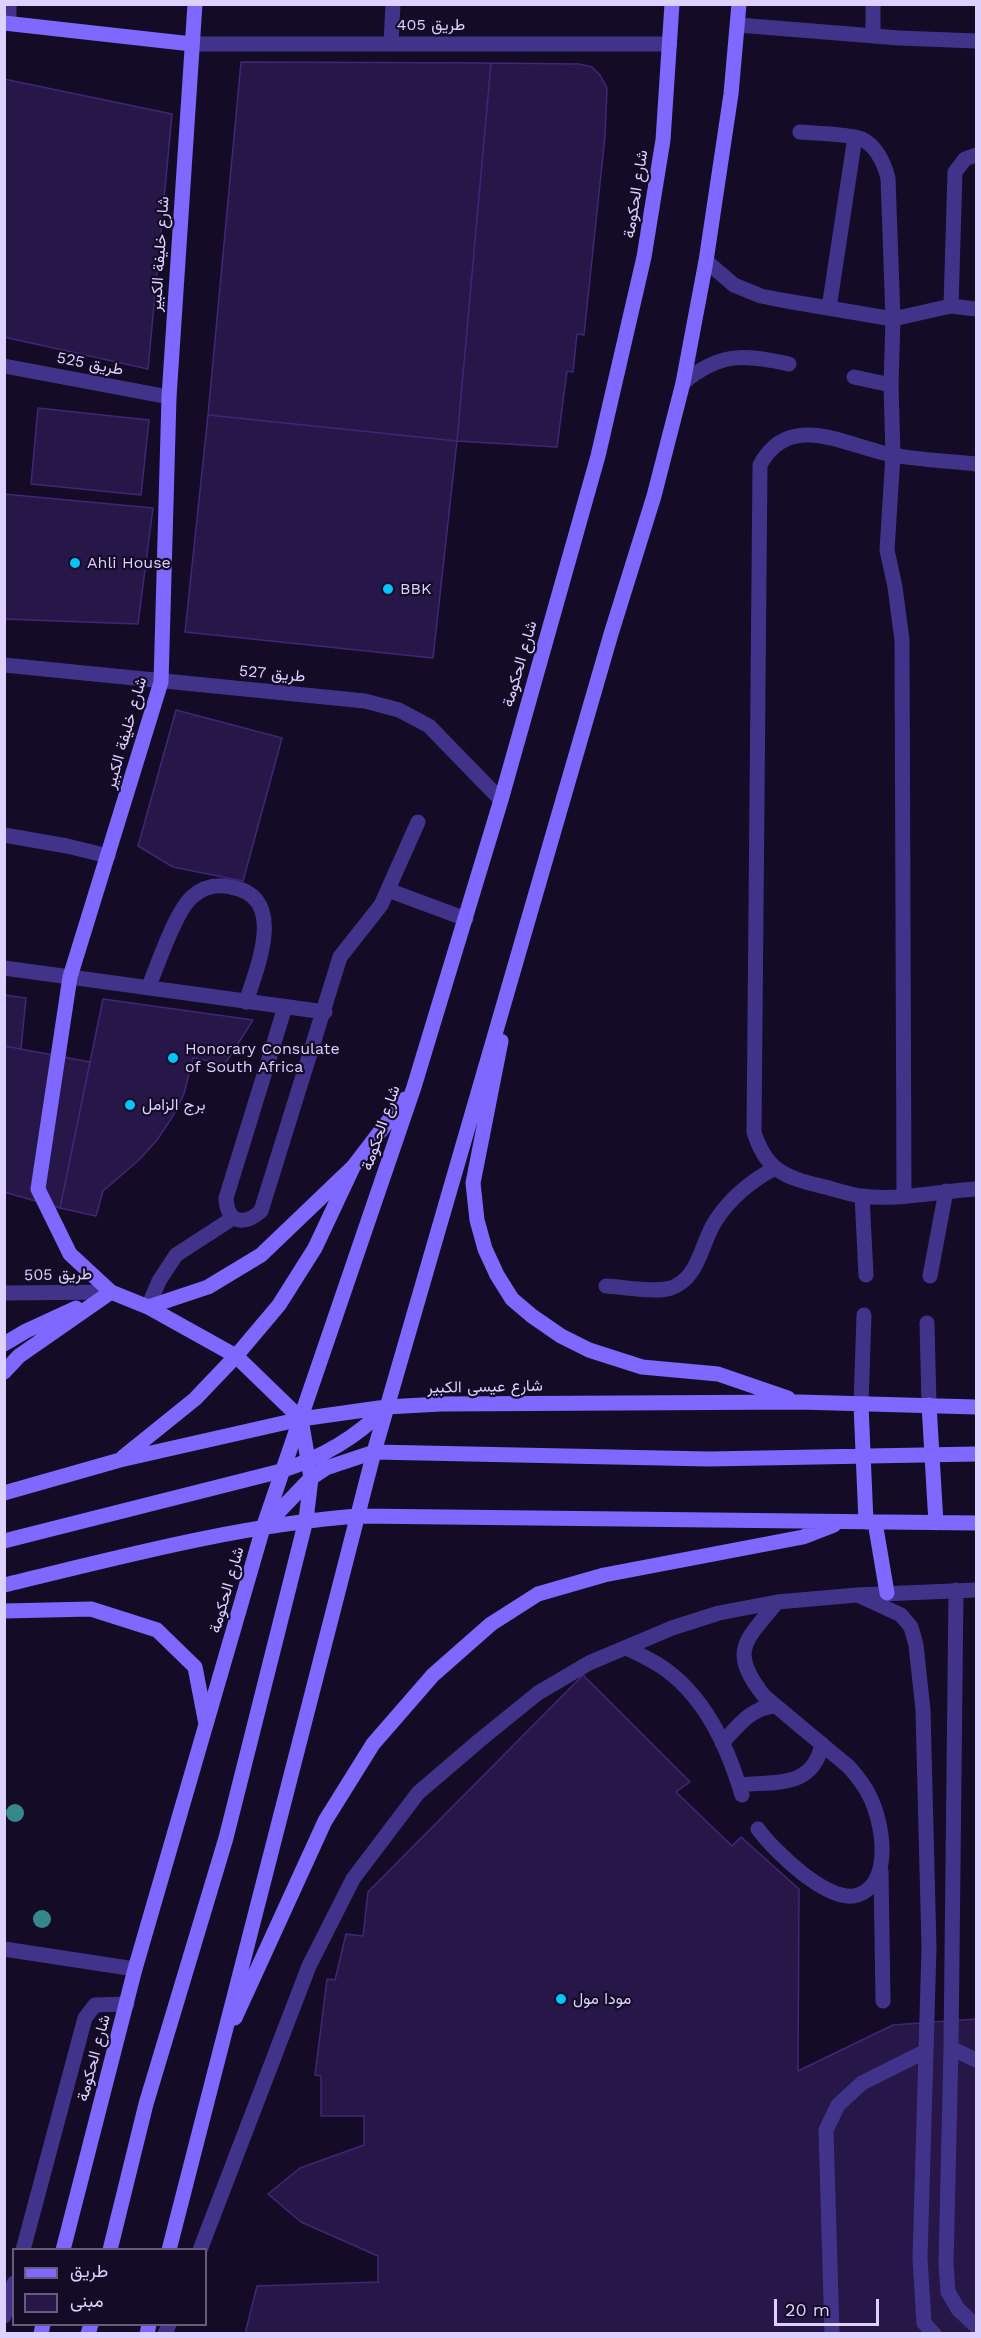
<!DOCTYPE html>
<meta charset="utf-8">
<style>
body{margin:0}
#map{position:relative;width:981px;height:2338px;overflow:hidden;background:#140c26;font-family:"Work Sans",Vazirmatn,sans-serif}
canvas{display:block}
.frame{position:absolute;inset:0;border:6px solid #dcd1ff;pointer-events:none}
.legend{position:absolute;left:12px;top:2248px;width:195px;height:78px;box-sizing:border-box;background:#140c26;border:2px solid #645b7d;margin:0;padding:8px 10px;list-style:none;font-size:18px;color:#dcd1ff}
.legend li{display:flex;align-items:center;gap:12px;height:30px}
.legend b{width:30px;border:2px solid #645b7d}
.scale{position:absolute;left:774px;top:2299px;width:105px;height:27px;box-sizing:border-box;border:3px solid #dcd1ff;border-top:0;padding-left:8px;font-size:18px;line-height:21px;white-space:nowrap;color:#dcd1ff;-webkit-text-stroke:4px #140c26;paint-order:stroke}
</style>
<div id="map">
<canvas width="981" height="2338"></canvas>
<div class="frame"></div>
<ul class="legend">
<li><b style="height:8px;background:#7e68ff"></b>طريق</li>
<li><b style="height:16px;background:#271749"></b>مبنى</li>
</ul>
<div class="scale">20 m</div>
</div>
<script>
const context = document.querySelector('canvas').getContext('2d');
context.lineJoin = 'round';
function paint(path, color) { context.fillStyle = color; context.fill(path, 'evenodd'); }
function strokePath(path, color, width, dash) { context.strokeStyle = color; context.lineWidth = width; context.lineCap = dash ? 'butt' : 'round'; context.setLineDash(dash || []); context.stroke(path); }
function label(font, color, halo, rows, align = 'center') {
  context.font = font + ' "Work Sans",Vazirmatn,sans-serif'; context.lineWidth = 4.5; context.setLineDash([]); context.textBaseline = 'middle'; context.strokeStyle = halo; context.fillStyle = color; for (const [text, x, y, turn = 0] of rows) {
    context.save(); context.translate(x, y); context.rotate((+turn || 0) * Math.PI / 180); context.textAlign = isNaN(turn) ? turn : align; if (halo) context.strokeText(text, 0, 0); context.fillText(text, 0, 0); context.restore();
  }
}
const building = new Path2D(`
 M 241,62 L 491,63 L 457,441 L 208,415 Z
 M 491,63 L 579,64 L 592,67 L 600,75 L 607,88 L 605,136 L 584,335 L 577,334 L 573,372 L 567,371 L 557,447 L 457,441 Z
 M 4,79 L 172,114 L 148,369 L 4,337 Z
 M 38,408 L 149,420 L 141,495 L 31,484 Z
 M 208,415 L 457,441 L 433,658 L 185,632 Z
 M 4,494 L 153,508 L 138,624 L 4,619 Z
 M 176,710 L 282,738 L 243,881 L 173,867 L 138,846 Z
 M 4,995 L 26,998 L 21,1049 L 5,1046 L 4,1049 Z
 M 103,999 L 253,1020 L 225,1064 L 193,1058 L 184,1094 L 173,1116 L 157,1140 L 140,1159 L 103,1191 L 96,1216 L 60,1208 Z
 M 5,1046 L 90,1062 L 60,1208 L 4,1192 Z
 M 583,1675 L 690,1782 L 676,1792 L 732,1846 L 741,1837 L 799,1889 L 798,2071 L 893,2025 L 976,2019 L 976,2334 L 245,2334 L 257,2286 L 378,2282 L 378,2256 L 301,2222 L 268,2194 L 300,2168 L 364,2145 L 364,2116 L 321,2116 L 321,2076 L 315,2075 L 327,1979 L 335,1980 L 346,1934 L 363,1936 L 368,1892 Z`);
const lane = new Path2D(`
 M 9,4 L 9,23
 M 738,25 L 899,38 L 976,41
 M 873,36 L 873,4
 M 391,43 L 393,4
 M 800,132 C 813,133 852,134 862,139 C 876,146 884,163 888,178 L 893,319 L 891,385 L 893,455 L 887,550 L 895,587 L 902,640 L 904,1196
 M 706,261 L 734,285 L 761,296 L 781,300 L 893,319 L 951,306 L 976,309
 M 951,306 L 955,172 L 965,159 L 976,155
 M 829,308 L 855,137
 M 854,377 L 891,385
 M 683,383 C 720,352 744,354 789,364
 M 976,464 C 949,461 920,460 893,455 C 848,447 790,409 760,465 L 754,1132 C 766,1171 785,1177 821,1186 C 834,1189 848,1194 861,1196 C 899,1201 939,1191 976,1189
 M 4,835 L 67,846 L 108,856
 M 388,890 L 466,919
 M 70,977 L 325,1012
 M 148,988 C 158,965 175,912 192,897 C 203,887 217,884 231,887 C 288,897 257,967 246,1002
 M 285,1007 L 226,1198 C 227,1222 243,1227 261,1211 L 340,957 L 381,905 L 418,822
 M 862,1196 L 866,1275
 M 930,1276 L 946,1191
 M 606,1286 C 625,1287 655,1293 671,1288 C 700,1278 701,1242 716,1220 C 731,1197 751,1181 775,1168
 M 148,1307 L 159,1281 L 176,1255 L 233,1218
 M 927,1323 L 929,1405
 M 861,1405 L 864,1315
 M 956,1590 L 951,2048 L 946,2264 L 948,2292 L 958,2309 L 976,2326
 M 860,1596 L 901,1615 L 911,1627 L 916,1645 L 923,1710 L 929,1948 L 920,2258 L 924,2323 L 934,2334
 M 626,1648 C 637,1653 649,1659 659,1665 C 704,1694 727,1745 742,1795
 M 722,1743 C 738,1726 751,1707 776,1706
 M 739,1785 C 775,1781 813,1789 822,1744
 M 758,1829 C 773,1850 829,1905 858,1895 C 893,1883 883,1823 870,1797 C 865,1786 857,1776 849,1767 L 764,1696 C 728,1650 746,1641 777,1602
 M 881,1871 L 883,2001
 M 4,1949 L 135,1969
 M 951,2048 L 976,2060
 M 23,2250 L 85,2018 L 95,2005 L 127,2004
 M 200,2250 L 309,1966 L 353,1879 L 418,1793 L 480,1740 L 538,1693 L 589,1663 L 672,1628 L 719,1613 L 777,1602 L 857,1595 L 976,1590
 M 4,2316 L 14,2283
 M 165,2334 L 169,2324
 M 832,2334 L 826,2130 L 838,2105 L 862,2083 L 926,2051`);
const street = new Path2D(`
 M 192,44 L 670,44
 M 4,366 L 169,397
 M 4,665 L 365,701 L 399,710 L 429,726 L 501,800
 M 4,968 L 70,977
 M 4,1293 L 111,1292`);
const secondary = new Path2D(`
 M 4,23 L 192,44
 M 501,1041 L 473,1183 L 477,1220 L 485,1249 L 497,1275 L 512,1299 L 532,1316 L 561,1336 L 589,1350 L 642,1367 L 718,1374 L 788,1398
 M 148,1307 L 208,1287 L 261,1255 L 353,1167 L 405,1099
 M 4,1344 L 26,1331 L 76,1308
 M 4,1372 L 19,1356 L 111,1292
 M 861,1405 L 866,1522
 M 929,1405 L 936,1523
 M 123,1457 L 195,1399 L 236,1356 L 279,1305 L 315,1248 L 353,1167
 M 4,1493 L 120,1460 L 301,1419 L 386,1407 L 441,1404 L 799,1402 L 976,1407
 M 875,1522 L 887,1593
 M 265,1526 L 311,1478 L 326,1468 L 374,1452 L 709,1459 L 976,1454
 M 4,1541 L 281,1471 C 320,1458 355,1439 384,1409
 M 4,1585 C 120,1557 239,1525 358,1516 L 976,1523
 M 4,1611 L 91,1609 L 157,1630 L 195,1667 L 206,1724
 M 235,2018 L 325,1821 L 373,1744 L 433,1675 L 491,1624 L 538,1594 L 604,1575 L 803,1537 L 834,1525
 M 63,2250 L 135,1969 L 263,1528 L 414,1087 L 501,800 L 598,456 L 644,257 L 663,140 L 672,4
 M 110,2250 L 146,2104 L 226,1838 L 306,1520 L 311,1478 L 301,1419 L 236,1356 L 148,1307 L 111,1292 L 70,1254 L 38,1189 L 70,977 L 161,682 L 169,397 L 195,4
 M 169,2250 L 374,1452 L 611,634 L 654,496 L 683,383 L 706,261 L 731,94 L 739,4
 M 41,2334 L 43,2324
 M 88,2334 L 91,2324
 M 147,2334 L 149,2324`);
const trees = [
 [15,1813],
 [42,1919]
];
const markers = [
 [75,563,6,"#00c5fc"],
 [388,589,6,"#00c5fc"],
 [173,1058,6,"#00c5fc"],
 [130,1105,6,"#00c5fc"],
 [561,1999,6,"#00c5fc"]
];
const streetNames = [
 ["طريق 405",431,25],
 ["شارع الحكومة",636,194,-81],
 ["شارع خليفة الكبير",160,254,-86],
 ["طريق 525",90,364,11],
 ["شارع الحكومة",520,664,-74],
 ["طريق 527",272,674,5],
 ["شارع خليفة الكبير",126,733,-74],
 ["شارع الحكومة",381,1128,-71],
 ["طريق 505",58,1275,-1],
 ["شارع عيسى الكبير",485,1387,-1],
 ["شارع الحكومة",227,1590,-74],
 ["شارع الحكومة",94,2058,-75]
];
const poiNames = [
 ["Ahli House",87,563],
 ["BBK",400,589],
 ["Honorary Consulate",185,1049],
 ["of South Africa",185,1067],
 ["برج الزامل",142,1105],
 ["مودا مول",573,1999]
];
paint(building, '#271749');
strokePath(building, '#402677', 1.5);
strokePath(lane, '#41338a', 15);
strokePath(street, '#41338a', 15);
strokePath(secondary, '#7e68ff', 15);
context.fillStyle = '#368787';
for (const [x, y] of trees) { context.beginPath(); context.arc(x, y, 9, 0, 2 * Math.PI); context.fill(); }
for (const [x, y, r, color] of markers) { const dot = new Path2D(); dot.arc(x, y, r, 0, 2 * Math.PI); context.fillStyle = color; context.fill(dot); strokePath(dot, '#140c26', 2); }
label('16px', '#dcd1ff', '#140c26', streetNames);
label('16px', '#dcd1ff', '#140c26', poiNames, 'left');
</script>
